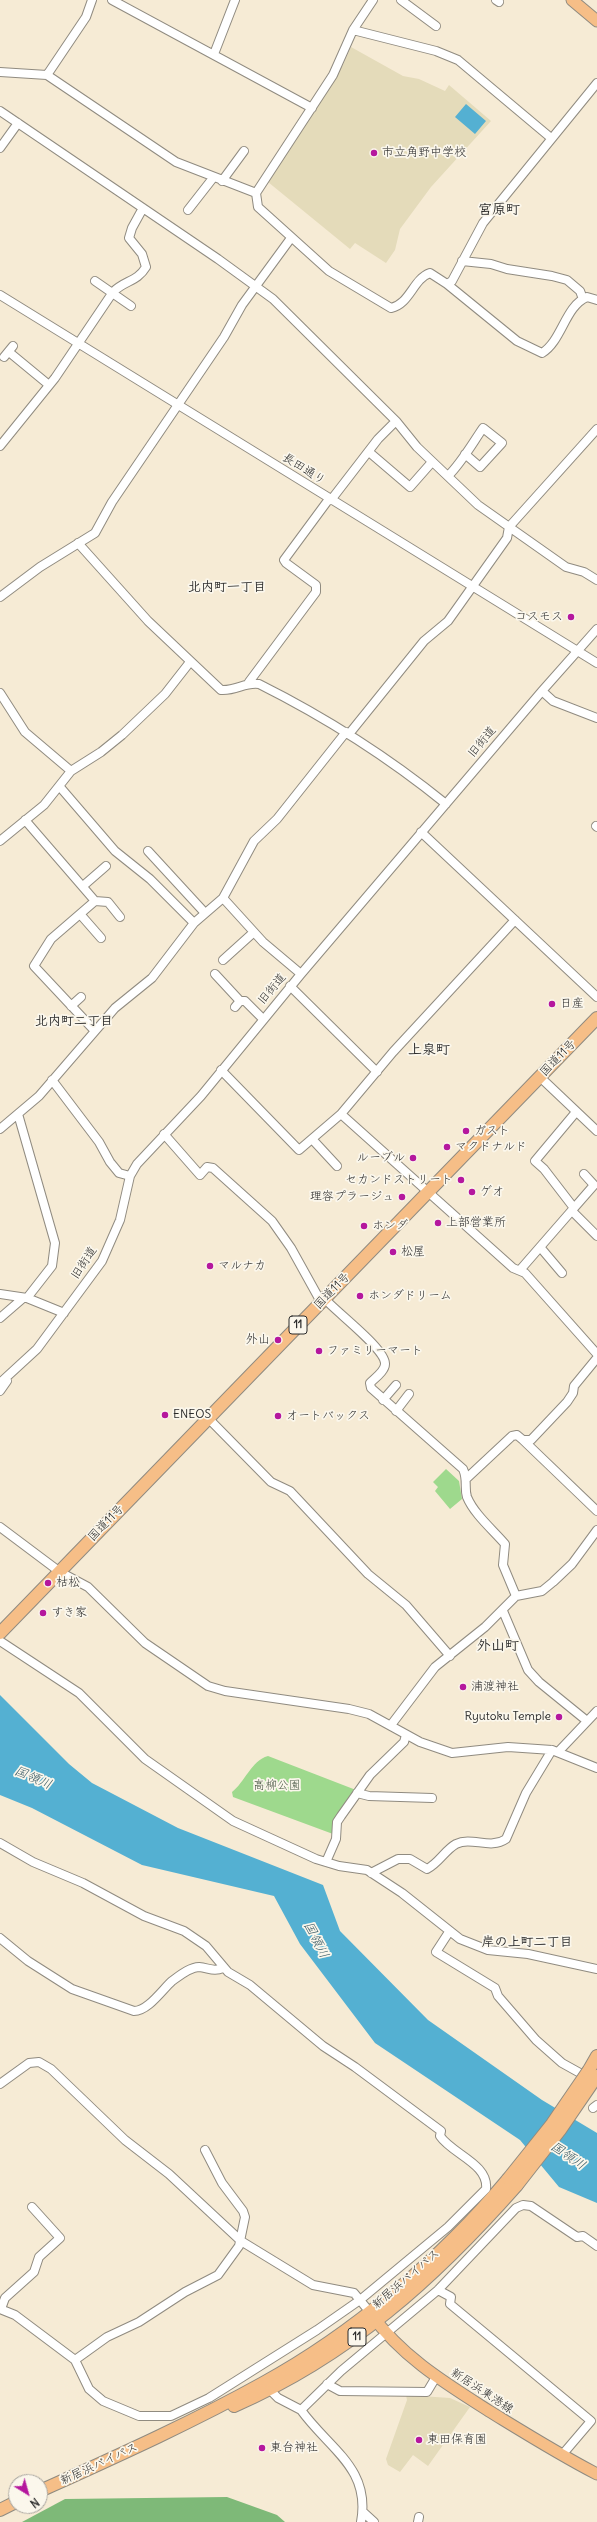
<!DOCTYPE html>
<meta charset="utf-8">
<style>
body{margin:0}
#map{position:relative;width:597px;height:2522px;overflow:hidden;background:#f6ebd5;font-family:Delius,sans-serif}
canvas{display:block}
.north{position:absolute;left:8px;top:2474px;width:40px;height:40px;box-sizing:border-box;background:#fbf7ec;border:1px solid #a8a59f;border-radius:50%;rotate:143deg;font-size:11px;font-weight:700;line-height:16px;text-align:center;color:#2b2b2b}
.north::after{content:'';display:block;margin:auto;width:14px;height:18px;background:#b5179e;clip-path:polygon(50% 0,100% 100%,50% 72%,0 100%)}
</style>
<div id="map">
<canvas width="597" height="2522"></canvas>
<div class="north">N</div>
</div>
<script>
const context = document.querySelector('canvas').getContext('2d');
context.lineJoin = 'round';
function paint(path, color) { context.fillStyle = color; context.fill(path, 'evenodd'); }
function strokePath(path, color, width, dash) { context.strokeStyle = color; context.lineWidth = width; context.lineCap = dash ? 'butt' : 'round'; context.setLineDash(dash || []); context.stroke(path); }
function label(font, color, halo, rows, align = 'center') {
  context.font = font + ' Delius,"Klee One",sans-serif'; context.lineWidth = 3.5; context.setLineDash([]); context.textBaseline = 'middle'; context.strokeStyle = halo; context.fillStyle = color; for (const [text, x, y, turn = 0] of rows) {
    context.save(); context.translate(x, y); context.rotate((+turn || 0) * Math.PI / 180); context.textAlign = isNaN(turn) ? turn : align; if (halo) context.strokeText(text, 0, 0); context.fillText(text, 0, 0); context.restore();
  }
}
const built = new Path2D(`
 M 351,47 L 403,76 L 419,79 L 445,91 L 449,85 L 491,121 L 431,187 L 400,229 L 395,250 L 386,263 L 355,243 L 350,249 L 268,182 L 343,65 Z
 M 406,2395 L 450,2398 L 470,2407 L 428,2466 L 413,2455 L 400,2472 L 388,2465 L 386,2459 L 407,2400 Z`);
const green = new Path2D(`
 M 446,1469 L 459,1481 L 462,1499 L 450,1509 L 435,1491 L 438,1487 L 433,1482 Z
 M 268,1756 L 356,1790 L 333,1834 L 233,1797 L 232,1792 C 245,1782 251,1761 268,1756 Z`);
const forest = new Path2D(`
 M 227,2497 L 277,2515 L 285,2522 L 22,2522 L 65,2499 Z`);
const water = new Path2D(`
 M 466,104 L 486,121 L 475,134 L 455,117 Z
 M 0,1695 L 69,1764 L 92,1783 L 178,1828 L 323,1885 L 340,1931 L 428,2020 L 542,2100 L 597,2133 L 597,2203 L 559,2187 L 520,2140 L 375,2043 L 300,1944 L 274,1896 L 142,1865 L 32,1808 L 0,1795 Z`);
const minor = new Path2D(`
 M 112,0 L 312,108
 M 401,0 L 436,26
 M 496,0 L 499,2
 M 353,30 L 436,51 L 458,60 L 551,138
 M 214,54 L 235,0
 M 0,72 L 47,75 L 176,162 L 256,193 L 258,207 L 329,271 L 391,308 C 410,304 413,279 430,273 L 447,284 L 452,281 L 483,223 L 597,83
 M 47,75 L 86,17 L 92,0
 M 0,111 L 218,259 L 273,299 L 396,421 L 417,447 L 478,505 L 566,567 L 584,572 L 597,580
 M 0,148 L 18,123
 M 222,181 L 244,151
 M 256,193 L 333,75 L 353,30 L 373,0
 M 188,210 L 213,178
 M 462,261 L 491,264 L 507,269 L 552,276 L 567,280 L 580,291 L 583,299
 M 95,281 L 131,306
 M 447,284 L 517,341 L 542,353 C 562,341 565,306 587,297 L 597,300
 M 0,295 L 597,663
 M 9,352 L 49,385
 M 4,357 L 13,346
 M 0,446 L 55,378 L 113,292 C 125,280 137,282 146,267 L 142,254 L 129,238 L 132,228 L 143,208
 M 369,452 L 410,487 L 432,462
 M 448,476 C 462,462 472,444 483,428 L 502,443 L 480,467 L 465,454
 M 331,500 L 378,439 L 396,421
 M 78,543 L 148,621 L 221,690 C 237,691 244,682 259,684 C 325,717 388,757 446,804
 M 0,597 L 40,567 L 95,533 L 112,502 L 224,337 L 242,305 L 291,238
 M 249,682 L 316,592 L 316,585 L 286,563 L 284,560 L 329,499
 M 542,691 L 553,701 L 597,718
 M 0,693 L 25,732 L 71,771
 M 349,734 L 424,641 L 448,621 L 507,538 L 509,527 L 597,429
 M 60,787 L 115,851 L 150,879 L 194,923
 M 25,820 L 95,901 L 51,939 L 34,966 L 94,1030
 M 596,826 L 597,827
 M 421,832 L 597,997
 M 0,841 L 44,805 L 71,771 L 101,752 L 122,735 L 165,694 L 190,662
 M 148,851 L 205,913
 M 83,886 L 106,866
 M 223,898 L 263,942 L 301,974
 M 95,901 L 108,902 L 120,917
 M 80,914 L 101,938
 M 223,960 L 254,932
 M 215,974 L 240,1001
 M 290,986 L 377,1072
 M 71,1006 L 81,997
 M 235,1007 L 240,1001 L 245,1001 L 263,1019
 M 221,1070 L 299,1150 L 341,1114 L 513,1268 L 525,1273 L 597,1354
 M 540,1077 L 597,1131
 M 52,1080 L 99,1142 L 110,1162 L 119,1173 L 130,1176
 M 18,1114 L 55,1243 L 52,1266 L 27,1298
 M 341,1114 L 393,1052 L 515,920
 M 0,1129 L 39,1096 L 115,1008 L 152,978 L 194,923 L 223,898 L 254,841 L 277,819 L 346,732
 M 164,1134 L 200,1175 L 207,1167 L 213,1168 L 272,1221 L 291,1248 L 321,1302
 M 312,1139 L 337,1166
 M 574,1208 L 594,1185 L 584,1174
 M 573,1212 L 597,1236
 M 540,1247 L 562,1273
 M 520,1270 L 574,1208 L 544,1169 L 535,1161 L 576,1112
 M 0,1294 L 27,1298 L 64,1313
 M 324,1298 C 336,1312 386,1349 385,1364 C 385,1371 375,1378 370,1383 L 371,1388 L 463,1469 C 468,1480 464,1487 467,1497 C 474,1514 493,1530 505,1544 L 503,1565 L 516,1596
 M 0,1318 L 22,1299
 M 0,1383 L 37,1349 L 102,1261 L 120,1220 L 130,1176 L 137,1164 L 201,1096 L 301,974 L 542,691 L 597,629
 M 0,1391 L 7,1381
 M 383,1400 L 396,1385
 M 396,1411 L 409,1394
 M 208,1418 L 271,1482 L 290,1491 L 368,1574 L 406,1605 L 450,1656
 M 523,1440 L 597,1511
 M 467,1478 L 512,1436 L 517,1435 L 523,1440 L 531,1440 L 567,1402 L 573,1393 L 574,1386 L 597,1358
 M 0,1527 L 60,1572 L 88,1587 L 145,1643 L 208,1686 L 225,1691 L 349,1709 L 369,1714 L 420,1742 L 452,1753 L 508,1747 L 552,1750 L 597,1768
 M 503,1611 L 528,1670 L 539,1682 L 587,1721
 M 0,1641 L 79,1693 L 145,1759 L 233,1821 L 316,1859 L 339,1866 L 367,1870 L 402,1893 L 460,1939 L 488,1950 L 528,1954 L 597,1969
 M 391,1725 L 435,1667 L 485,1627 L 516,1596 L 542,1591 L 553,1582 L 572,1564 L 597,1530
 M 559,1751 L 597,1711
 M 357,1793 L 369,1796 L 432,1798
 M 0,1843 L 33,1862 L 83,1883 L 144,1916 L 184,1931 L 206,1946 L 228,1972 L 250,1985 L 323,2046 L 355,2067 L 441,2131 L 440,2136 C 452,2154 489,2164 486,2189 L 448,2227 L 360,2300 L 317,2330 L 209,2398 L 171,2416 L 139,2416 L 103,2401 L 89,2389 L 75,2360 L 15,2315 L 0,2309
 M 326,1862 L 336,1839 L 337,1822 L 341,1816 L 370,1775 L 404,1742 L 406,1735
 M 371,1873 L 398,1859 L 410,1859 L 427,1869 C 439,1863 445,1850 456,1844 C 472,1836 490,1850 506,1839 L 526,1793 L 552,1750
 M 449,1932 L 436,1952 L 495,1988 L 498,1996 L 536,2040 L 562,2063 L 589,2078
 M 0,1938 L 28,1961 L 72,1989 L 134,2011 C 148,2011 162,1990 172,1981 C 179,1976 190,1967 199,1967 C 209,1968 214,1972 223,1968
 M 0,2084 L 29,2063 L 39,2062 L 51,2069 L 125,2140 L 169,2174 L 241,2241 L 313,2285 L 354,2293 L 369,2311
 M 593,2108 L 597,2105
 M 438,2290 L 451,2297 L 450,2304 L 591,2421 L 562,2455
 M 1,2309 L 5,2298 L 34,2272 L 39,2257 L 60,2238 L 32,2207
 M 75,2360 L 107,2337 L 139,2322 L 185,2292 L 218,2275 L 239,2246 L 245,2217 L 243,2211 L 222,2183 L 205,2150
 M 327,2384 L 340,2391 L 427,2392 L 436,2377
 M 266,2386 L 278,2398 L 301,2410
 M 363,2512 L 374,2522
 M 361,2522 C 371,2468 329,2449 301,2410 L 341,2371 L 438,2290 L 516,2208 L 523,2205 L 531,2206 L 577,2237 L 583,2236 L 597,2246
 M 418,2522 L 419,2517`);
const major = new Path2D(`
 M 572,0 L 597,21
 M 371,2314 C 402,2357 445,2383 489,2411 C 525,2433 560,2455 597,2474`);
const highway = new Path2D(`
 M 0,1633 L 597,1018
 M 589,2070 L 597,2056
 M 234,2406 C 349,2356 435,2278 517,2185
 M 40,2491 C 115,2457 191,2423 263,2383 C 353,2334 443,2257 508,2179
 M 0,2510 L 16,2502`);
const highwayBridge = new Path2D(`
 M 508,2179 L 552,2124 L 589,2070
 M 517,2185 L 560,2130 L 597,2076`);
const markers = [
 [374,153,4,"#b5179e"],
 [571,617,4,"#b5179e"],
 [552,1004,4,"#b5179e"],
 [466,1131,4,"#b5179e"],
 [447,1147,4,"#b5179e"],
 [413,1158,4,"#b5179e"],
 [461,1180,4,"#b5179e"],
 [472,1192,4,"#b5179e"],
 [402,1197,4,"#b5179e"],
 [438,1223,4,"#b5179e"],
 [364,1226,4,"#b5179e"],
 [393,1252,4,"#b5179e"],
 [210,1266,4,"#b5179e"],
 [360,1296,4,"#b5179e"],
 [278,1340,4,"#b5179e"],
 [319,1351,4,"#b5179e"],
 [165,1415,4,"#b5179e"],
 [278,1416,4,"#b5179e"],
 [48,1583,4,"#b5179e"],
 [43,1613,4,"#b5179e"],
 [463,1687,4,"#b5179e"],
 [559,1717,4,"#b5179e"],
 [419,2440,4,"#b5179e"],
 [262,2448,4,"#b5179e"]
];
const shields = [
 [298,1325,18],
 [357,2337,18]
];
const shieldNames = [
 ["11",298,1325],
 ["11",357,2337]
];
const poiNames = [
 ["市立角野中学校",382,153],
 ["コスモス",563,617,"right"],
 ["日産",560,1004],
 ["ガスト",474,1131],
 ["マクドナルド",455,1147],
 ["ルーブル",405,1158,"right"],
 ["セカンドストリート",453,1180,"right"],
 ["ゲオ",480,1192],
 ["理容プラージュ",394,1197,"right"],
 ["上部営業所",446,1223],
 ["ホンダ",372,1226],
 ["松屋",401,1252],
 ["マルナカ",218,1266],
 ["ホンダドリーム",368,1296],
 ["外山",270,1340,"right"],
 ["ファミリーマート",327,1351],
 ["ENEOS",173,1415],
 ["オートバックス",286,1416],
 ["枯松",56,1583],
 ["すき家",51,1613],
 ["浦渡神社",471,1687],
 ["Ryutoku Temple",551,1717,"right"],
 ["東田保育園",427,2440],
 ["東台神社",270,2448]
];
const streetNames = [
 ["長田通り",304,469,32],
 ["旧街道",482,742,-50],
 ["旧街道",272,989,-50],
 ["国道11号",558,1058,-46],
 ["旧街道",84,1263,-57],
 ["国道11号",332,1291,-46],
 ["国道11号",106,1523,-46],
 ["新居浜バイパス",406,2279,-41],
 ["新居浜東港線",482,2391,33],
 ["新居浜バイパス",99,2464,-25]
];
const parkNames = [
 ["高柳公園",277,1786]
];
const neighbourhoodNames = [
 ["北内町一丁目",227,587],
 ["北内町二丁目",74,1021],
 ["岸の上町二丁目",527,1942]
];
const waterNames = [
 ["国領川",33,1778,23],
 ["国領川",316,1940,63],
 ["国領川",568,2156,34]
];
const quarterNames = [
 ["宮原町",499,210],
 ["上泉町",429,1050],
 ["外山町",498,1646]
];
paint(built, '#e4dbba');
paint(green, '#9ed98d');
paint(forest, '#7eb978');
paint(water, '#54b0d2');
strokePath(minor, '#908b80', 10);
strokePath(major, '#908b80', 13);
strokePath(highway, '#908b80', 14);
strokePath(minor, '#fff', 8);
strokePath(major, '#f6be87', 11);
strokePath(highway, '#f6be87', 12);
strokePath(highwayBridge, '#908b80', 14, []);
strokePath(highwayBridge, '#f6be87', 12);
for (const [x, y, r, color] of markers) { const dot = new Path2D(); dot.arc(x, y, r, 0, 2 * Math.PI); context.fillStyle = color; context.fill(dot); strokePath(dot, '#fbf7ec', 1.5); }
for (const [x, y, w] of shields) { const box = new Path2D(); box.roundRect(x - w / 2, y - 9, w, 18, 3); context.fillStyle = '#fbf7ec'; context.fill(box); strokePath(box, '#2b2b2b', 1); }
label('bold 11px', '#2b2b2b', null, shieldNames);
label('12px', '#2b2b2b', '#fbf7ec', poiNames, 'left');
label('12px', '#2b2b2b', '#fbf7ec', streetNames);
label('12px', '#485644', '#fbf7ec', parkNames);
label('bold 13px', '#2b2b2b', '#fbf7ec', neighbourhoodNames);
label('italic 13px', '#395a65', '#fbf7ec', waterNames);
label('bold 14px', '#2b2b2b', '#fbf7ec', quarterNames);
</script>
